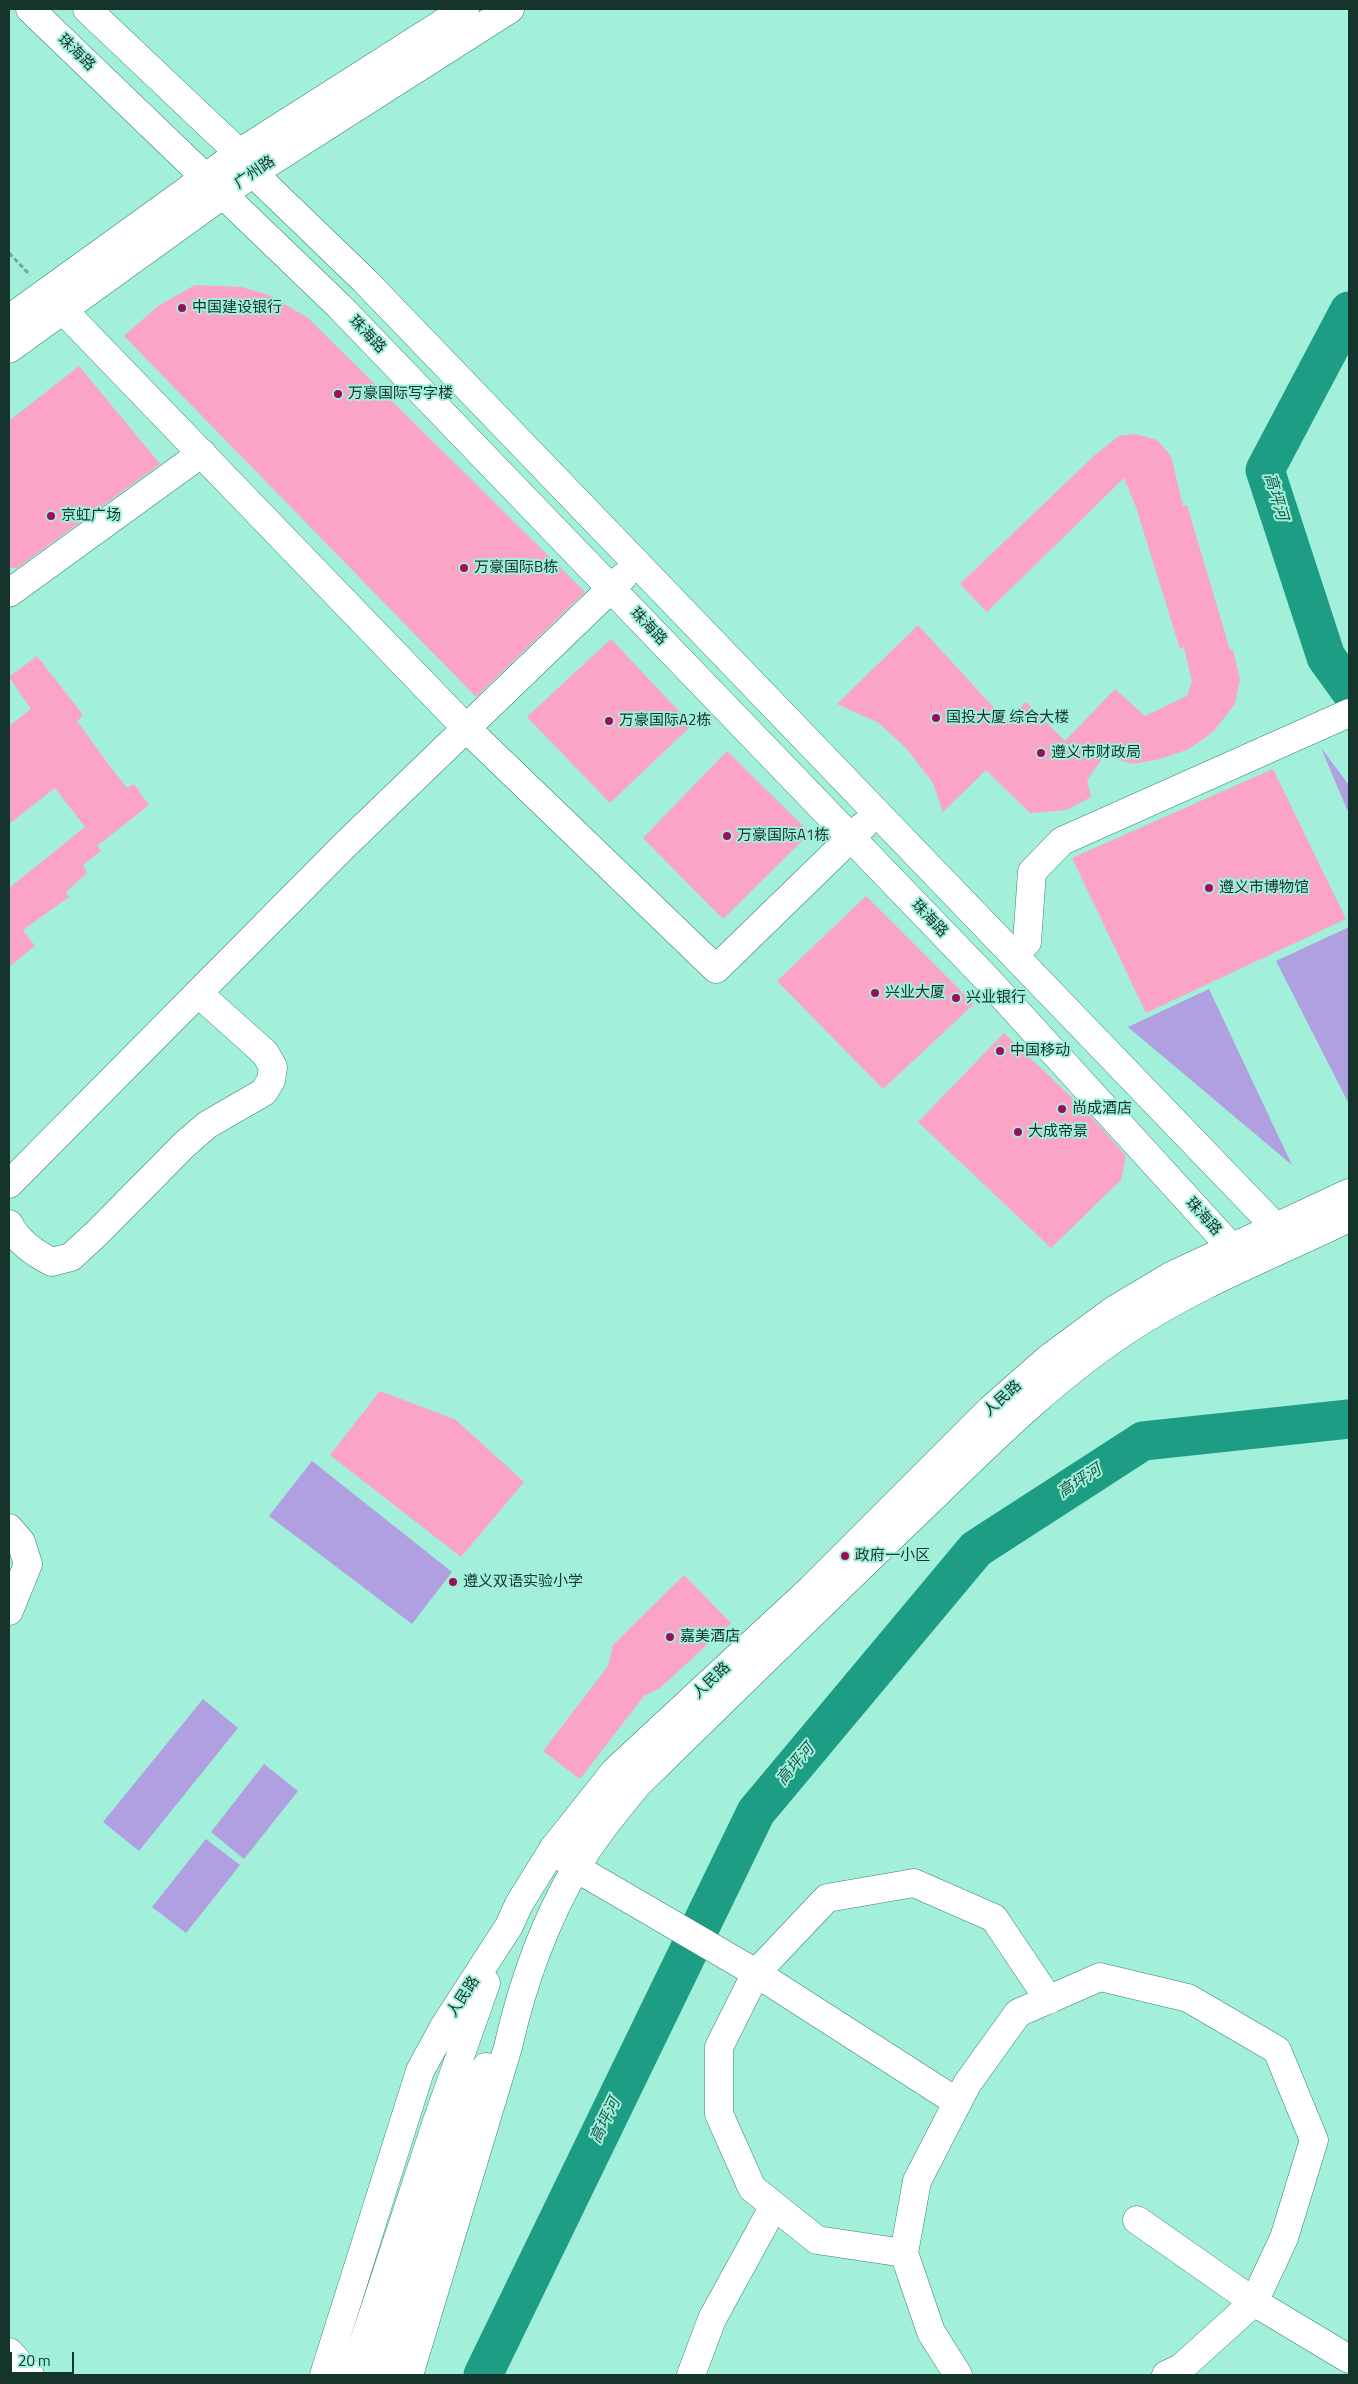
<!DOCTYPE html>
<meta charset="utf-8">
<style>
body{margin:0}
#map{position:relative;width:1358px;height:2384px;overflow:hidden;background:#a2efda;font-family:"Titillium Web",sans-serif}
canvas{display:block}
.frame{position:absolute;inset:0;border:10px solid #14342c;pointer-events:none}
.scale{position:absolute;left:10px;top:2352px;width:64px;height:22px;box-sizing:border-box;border:2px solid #14342c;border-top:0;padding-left:6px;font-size:15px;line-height:18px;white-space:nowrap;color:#14342c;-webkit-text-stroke:4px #a2efda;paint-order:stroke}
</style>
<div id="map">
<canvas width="1358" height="2384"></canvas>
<div class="frame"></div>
<div class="scale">20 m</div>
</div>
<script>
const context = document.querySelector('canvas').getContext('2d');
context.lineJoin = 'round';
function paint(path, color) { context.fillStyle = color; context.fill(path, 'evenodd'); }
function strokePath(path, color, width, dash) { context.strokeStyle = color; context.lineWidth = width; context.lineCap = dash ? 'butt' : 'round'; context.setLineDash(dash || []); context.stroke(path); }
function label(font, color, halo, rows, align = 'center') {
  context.font = font + ' "Titillium Web","Noto Sans SC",sans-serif'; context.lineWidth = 4; context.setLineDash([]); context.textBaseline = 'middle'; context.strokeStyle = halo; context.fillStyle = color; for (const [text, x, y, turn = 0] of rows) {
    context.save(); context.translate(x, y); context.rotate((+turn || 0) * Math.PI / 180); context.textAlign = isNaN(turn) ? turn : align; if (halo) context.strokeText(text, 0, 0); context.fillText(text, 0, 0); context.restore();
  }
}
const green = new Path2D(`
 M 1321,748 L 1349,785 L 1349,814 Z
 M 1349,927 L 1349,1104 L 1276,961 Z
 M 1209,989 L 1292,1165 L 1128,1027 Z
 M 312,1461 L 452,1572 L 412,1624 L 269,1516 Z
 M 203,1699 L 238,1728 L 139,1851 L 103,1822 Z
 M 264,1764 L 298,1791 L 244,1859 L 211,1832 Z
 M 206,1839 L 240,1865 L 186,1933 L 152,1907 Z`);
const river = new Path2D(`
 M 1349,311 L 1265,470 L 1326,657 L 1349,689
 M 483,2375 L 756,1812 L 976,1549 L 1143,1441 L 1349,1419`);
const building = new Path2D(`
 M 195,285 L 241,287 L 269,295 L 308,318 L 585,592 L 476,697 L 124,336 L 158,306 Z
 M 79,366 L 160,464 L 17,568 L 9,568 L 9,421 Z
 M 1136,434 L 1157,440 L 1171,456 L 1183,506 L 1187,505 L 1230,650 L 1233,650 L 1240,679 L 1235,704 L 1213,732 L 1189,749 L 1160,759 L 1133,764 L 1104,756 L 1087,780 L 1091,797 L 1067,810 L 1030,813 L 986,770 L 943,812 L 933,783 L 907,749 L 879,723 L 837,704 L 918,625 L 1006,721 L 1026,702 L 1065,741 L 1115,689 L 1145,716 L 1187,696 L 1192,682 L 1184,647 L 1180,649 L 1136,507 L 1124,478 L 987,612 L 960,584 L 1096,454 L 1119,436 Z
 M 611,639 L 692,725 L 610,803 L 527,717 Z
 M 37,656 L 83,715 L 77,721 L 109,765 L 127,788 L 134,784 L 149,805 L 97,846 L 101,851 L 83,865 L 87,873 L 66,892 L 69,897 L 23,930 L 35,946 L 9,967 L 9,888 L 85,827 L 55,788 L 9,824 L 9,726 L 31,709 L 9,677 Z
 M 727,751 L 810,833 L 723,919 L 643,838 Z
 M 1273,769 L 1346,919 L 1146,1013 L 1072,858 Z
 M 866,896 L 974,1004 L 883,1089 L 777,981 Z
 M 1004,1033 L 1088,1113 L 1126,1156 L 1121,1180 L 1051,1248 L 918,1122 Z
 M 380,1391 L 456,1420 L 524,1482 L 461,1557 L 330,1455 Z
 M 684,1575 L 731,1623 L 660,1688 L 644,1696 L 580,1779 L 543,1751 L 608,1666 L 613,1645 Z`);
const path = new Path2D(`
 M 9,253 L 30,275`);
const minor = new Path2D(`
 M 30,9 L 339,306 L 988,980 L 1231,1247 L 1240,1268
 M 87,9 L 239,153 L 253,173 L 365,281 L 1292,1244
 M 63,310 L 466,728 L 716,969 L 863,826
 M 9,593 L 202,453
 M 1014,955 L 1027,942 L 1032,872 L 1062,841 L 1349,713
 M 9,1184 L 345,845 L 623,577
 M 9,1224 C 18,1242 34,1253 52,1262 L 71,1257 L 97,1233 L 185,1144 L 207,1125 L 264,1092 L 271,1080 L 273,1067 L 265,1053 L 198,993
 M 9,1528 L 21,1542 L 28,1564 L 9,1611
 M 553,1849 L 576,1868 L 756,1973 L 957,2102
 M 1137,2220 L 1254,2302 L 1349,2359
 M 904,2253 L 817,2240 L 752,2188 L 719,2114 L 719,2047 L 756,1973 L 827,1898 L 914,1883 L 994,1918 L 1049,2000
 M 691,2375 L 712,2319 L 774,2206
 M 958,2375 L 931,2332 L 904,2253 L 917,2181 L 967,2084 L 1018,2013 L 1100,1977 L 1188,1998 L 1277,2050 L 1314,2140 L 1284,2238 L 1254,2302 L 1181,2368 L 1166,2375`);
const major = new Path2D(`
 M 9,319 L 239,153 L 465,9
 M 9,349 L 253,173 L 510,9
 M 9,2352 L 30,2375
 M 324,2375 L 420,2071 L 445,2025 L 509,1926 L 519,1904 L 553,1849 L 615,1771 L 811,1589 L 991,1409 L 1049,1358 L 1114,1310 L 1171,1276 L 1349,1193
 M 353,2375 L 436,2124 L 486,1983
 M 380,2375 L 444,2170 L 486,2067
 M 409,2375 L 508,2047 C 522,1985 544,1923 576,1868 C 593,1838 616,1811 637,1785 C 732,1692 826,1600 922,1508 C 987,1445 1051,1380 1127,1330 C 1196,1284 1275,1254 1349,1218`);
const markers = [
 [182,308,5,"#9c0e5c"],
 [338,394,5,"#9c0e5c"],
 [51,516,5,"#9c0e5c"],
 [464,568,5,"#9c0e5c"],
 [936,718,5,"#9c0e5c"],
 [609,721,5,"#9c0e5c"],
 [1041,753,5,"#9c0e5c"],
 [727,836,5,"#9c0e5c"],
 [1209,888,5,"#9c0e5c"],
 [875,993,5,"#9c0e5c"],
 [956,998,5,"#9c0e5c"],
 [1000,1051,5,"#9c0e5c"],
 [1062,1109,5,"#9c0e5c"],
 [1018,1132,5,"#9c0e5c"],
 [845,1556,5,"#9c0e5c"],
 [453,1582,5,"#9c0e5c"],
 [670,1637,5,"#9c0e5c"]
];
const streetNames = [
 ["珠海路",76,53,44],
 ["广州路",255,173,-34],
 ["珠海路",367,335,46],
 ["珠海路",648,627,46],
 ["珠海路",929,919,46],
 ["珠海路",1203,1217,48],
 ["人民路",1003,1399,-42],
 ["人民路",712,1681,-43],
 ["人民路",464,1997,-57]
];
const poiNames = [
 ["中国建设银行",192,308],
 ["万豪国际写字楼",348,394],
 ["京虹广场",61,516],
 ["万豪国际B栋",474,568],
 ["国投大厦 综合大楼",946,718],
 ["万豪国际A2栋",619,721],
 ["遵义市财政局",1051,753],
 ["万豪国际A1栋",737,836],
 ["遵义市博物馆",1219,888],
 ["兴业大厦",885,993],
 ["兴业银行",966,998],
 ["中国移动",1010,1051],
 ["尚成酒店",1072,1109],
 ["大成帝景",1028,1132],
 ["政府一小区",855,1556],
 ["遵义双语实验小学",463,1582],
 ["嘉美酒店",680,1637]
];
const waterNames = [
 ["高坪河",1275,497,74],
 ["高坪河",1080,1482,-33],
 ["高坪河",796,1765,-50],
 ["高坪河",606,2121,-64]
];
paint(green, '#b0a0e2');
strokePath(river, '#1c9d84', 39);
paint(building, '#fca4c5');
strokePath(minor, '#368371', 29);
strokePath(major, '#368371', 29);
strokePath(path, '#6eab9b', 3, [5, 2.5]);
strokePath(minor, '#fff', 28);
strokePath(major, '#fff', 28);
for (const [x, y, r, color] of markers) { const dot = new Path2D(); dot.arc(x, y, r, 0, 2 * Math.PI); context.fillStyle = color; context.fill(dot); strokePath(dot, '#a2efda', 2); }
label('15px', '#14342c', '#a2efda', streetNames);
label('15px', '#14342c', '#a2efda', poiNames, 'left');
label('italic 16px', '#1a594b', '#a2efda', waterNames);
</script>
